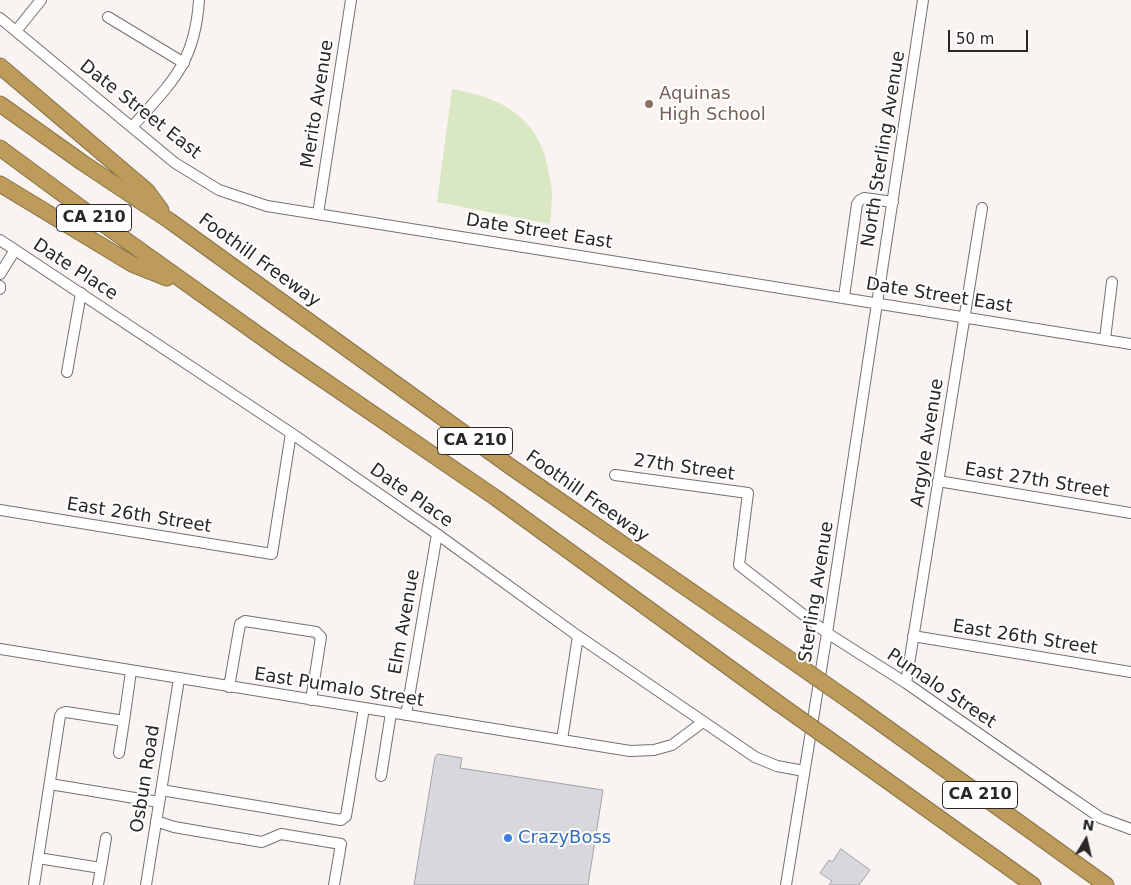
<!DOCTYPE html>
<style>
body{margin:0}
#map{position:relative;width:1131px;height:885px;overflow:hidden;background:#f9f4f2;font-family:"DejaVu Sans",sans-serif}
canvas{display:block}
.north{position:absolute;left:1061px;top:815px;width:50px;height:50px;-webkit-text-stroke:4px #fff;paint-order:stroke;rotate:9deg;font-size:14px;font-weight:700;line-height:20px;text-align:center;color:#292726}
.north::after{content:'';display:block;margin:auto;width:18px;height:22px;background:#292726;clip-path:polygon(50% 0,100% 100%,50% 72%,0 100%)}
.scale{position:absolute;left:948px;top:30px;width:80px;height:22px;box-sizing:border-box;border:2px solid #292726;border-top:0;padding-left:6px;font-size:15px;line-height:18px;white-space:nowrap;color:#292726;-webkit-text-stroke:4px #fff;paint-order:stroke}
</style>
<div id="map">
<canvas width="1131" height="885"></canvas>
<div class="north">N</div>
<div class="scale">50 m</div>
</div>
<script>
const context = document.querySelector('canvas').getContext('2d');
context.lineJoin = 'round';
function paint(path, color) { context.fillStyle = color; context.fill(path, 'evenodd'); }
function strokePath(path, color, width, dash) { context.strokeStyle = color; context.lineWidth = width; context.lineCap = dash ? 'butt' : 'round'; context.setLineDash(dash || []); context.stroke(path); }
function label(font, color, halo, rows, align = 'center') {
  context.font = font + ' "DejaVu Sans",sans-serif'; context.lineWidth = 4; context.setLineDash([]); context.textBaseline = 'middle'; context.strokeStyle = halo; context.fillStyle = color; for (const [text, x, y, turn = 0] of rows) {
    context.save(); context.translate(x, y); context.rotate((+turn || 0) * Math.PI / 180); context.textAlign = isNaN(turn) ? turn : align; if (halo) context.strokeText(text, 0, 0); context.fillText(text, 0, 0); context.restore();
  }
}
const green = new Path2D(`
 M 452,89 C 504,98 541,119 549,174 C 550,180 552,186 552,193 C 552,203 551,214 550,224 L 437,202 Z`);
const building = new Path2D(`
 M 438,754 L 462,758 L 460,768 L 603,790 L 588,885 L 414,885 L 435,757 Z
 M 841,849 L 870,870 L 859,885 L 829,885 L 832,881 L 820,873 L 829,860 L 832,862 Z`);
const minor = new Path2D(`
 M 108,17 L 184,63
 M 0,18 L 175,163 L 219,190 L 267,206 L 1131,344
 M 16,31 L 41,0
 M 132,127 C 172,82 195,63 199,0
 M 318,214 L 351,0
 M 0,240 L 291,433 L 437,534 L 578,636 L 755,757 L 777,766 L 804,771
 M 0,274 L 15,250
 M 0,286 L 0,289
 M 844,297 L 857,204 L 860,200 L 864,198 L 893,202
 M 1105,339 L 1112,282
 M 67,372 L 81,293
 M 615,475 L 748,493 L 739,565 L 827,633 L 906,683 L 1060,790 L 1101,818 L 1131,829
 M 938,481 L 1131,513
 M 0,510 L 272,554 L 291,433
 M 913,636 L 1131,672
 M 0,649 L 630,751 L 654,750 L 672,745 L 703,722
 M 906,683 L 982,208
 M 229,687 L 240,624 L 245,621 L 316,632 L 321,637 L 311,700
 M 406,715 L 437,534
 M 562,740 L 578,636
 M 119,753 L 124,721
 M 381,776 L 391,713
 M 50,784 L 159,802
 M 161,790 L 341,820 L 346,816 L 364,708
 M 156,821 L 174,827 L 262,842 L 281,834 L 341,844 L 334,885
 M 38,858 L 101,868 L 106,838
 M 34,885 L 60,716 L 62,713 L 66,712 L 124,721 L 131,671
 M 98,885 L 101,868
 M 146,885 L 179,679
 M 786,885 L 827,633 L 923,0`);
const highway = new Path2D(`
 M 0,66 L 147,191 L 161,210
 M 0,104 L 83,163 L 170,221 L 511,467 L 785,656
 M 0,148 L 99,221 L 284,353 L 496,498 L 778,703
 M 0,184 L 132,264 L 167,278
 M 854,704 L 1106,885
 M 847,752 L 1033,885`);
const highwayBridge = new Path2D(`
 M 785,656 L 854,704
 M 778,703 L 847,752`);
const markers = [
 [649,104,5,"#8d6e63"],
 [508,838,5,"#3f7fe0"]
];
const shields = [
 [94,218,75],
 [475,441,75],
 [980,795,75]
];
const shieldNames = [
 ["CA 210",94,218],
 ["CA 210",475,441],
 ["CA 210",980,795]
];
const educationNames = [
 ["Aquinas",659,94],
 ["High School",659,115]
];
const streetNames = [
 ["Merito Avenue",318,104,-81],
 ["Date Street East",140,110,38],
 ["North Sterling Avenue",884,149,-81],
 ["Date Street East",539,232,9],
 ["Foothill Freeway",259,261,36],
 ["Date Place",75,270,33],
 ["Date Street East",939,296,9],
 ["Argyle Avenue",928,443,-81],
 ["27th Street",684,468,8],
 ["East 27th Street",1037,481,9],
 ["Date Place",411,496,35],
 ["Foothill Freeway",587,497,35],
 ["East 26th Street",139,516,9],
 ["Sterling Avenue",817,592,-81],
 ["Elm Avenue",405,622,-80],
 ["East 26th Street",1025,638,9],
 ["East Pumalo Street",339,688,9],
 ["Pumalo Street",941,689,34],
 ["Osbun Road",146,779,-81]
];
const shopNames = [
 ["CrazyBoss",518,838]
];
paint(green, '#d9e8c2');
paint(building, '#d8d7db');
strokePath(building, '#a3a2a7', 1);
strokePath(minor, '#75716f', 12);
strokePath(highway, '#897248', 17);
strokePath(minor, '#fff', 10);
strokePath(highway, '#bd9b5a', 15);
strokePath(highwayBridge, '#897248', 17, []);
strokePath(highwayBridge, '#bd9b5a', 15);
for (const [x, y, r, color] of markers) { const dot = new Path2D(); dot.arc(x, y, r, 0, 2 * Math.PI); context.fillStyle = color; context.fill(dot); strokePath(dot, '#fff', 2); }
for (const [x, y, w] of shields) { const box = new Path2D(); box.roundRect(x - w / 2, y - 13.5, w, 27, 4); context.fillStyle = '#fff'; context.fill(box); strokePath(box, '#292726', 1); }
label('bold 16px', '#292726', null, shieldNames);
label('18px', '#785e54', '#fff', educationNames, 'left');
label('18px', '#292726', '#fff', streetNames);
label('18px', '#366cbe', '#fff', shopNames, 'left');
</script>
